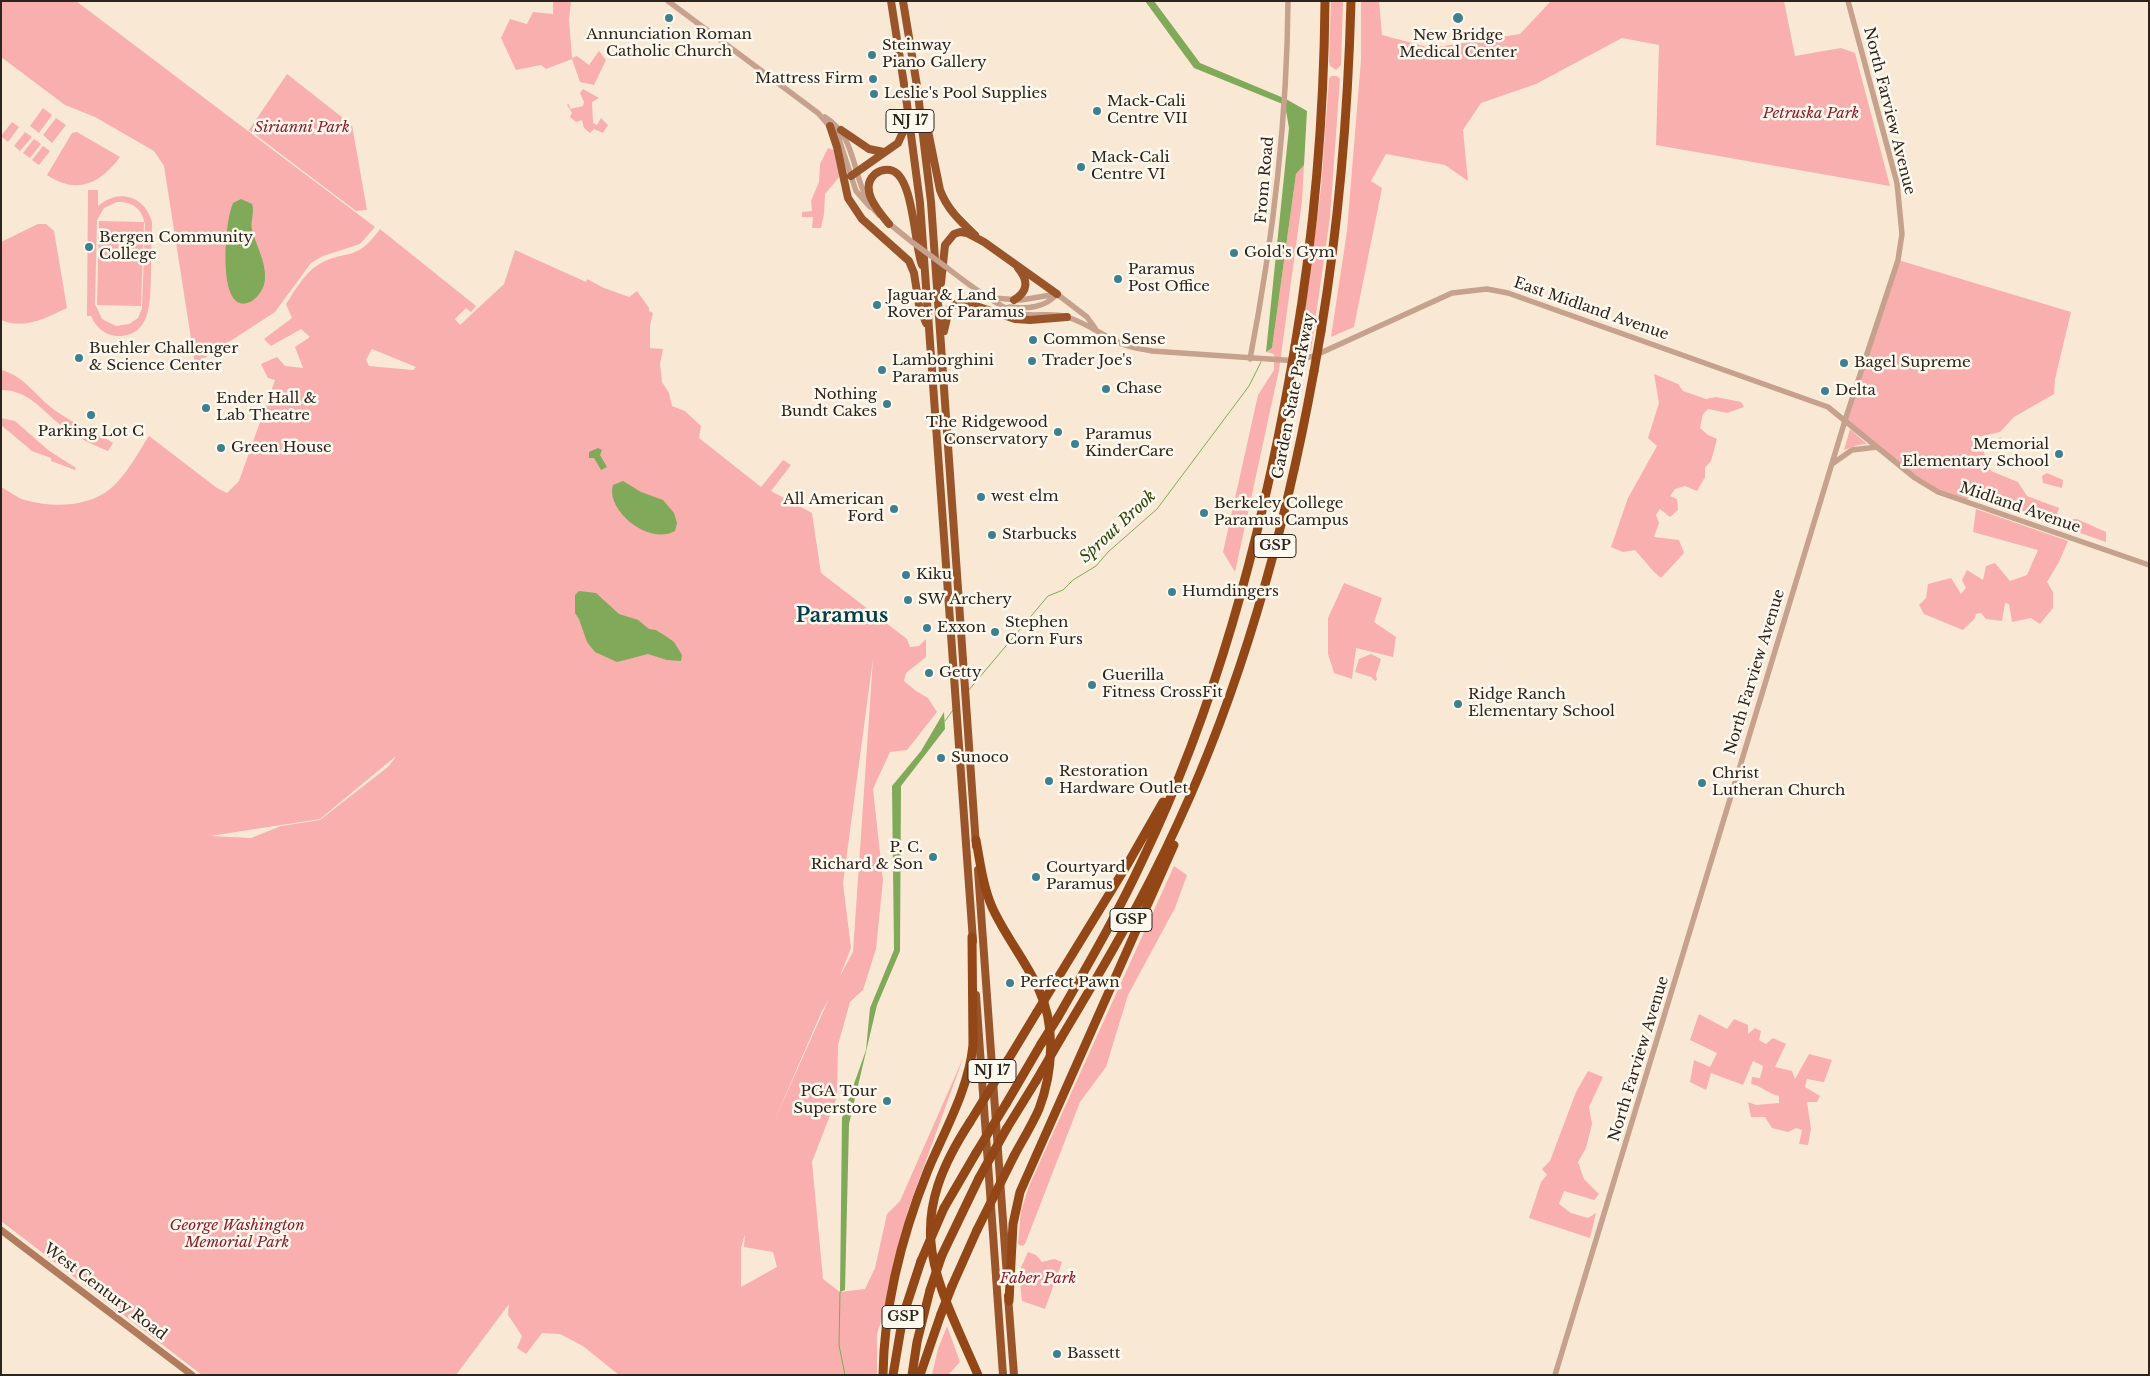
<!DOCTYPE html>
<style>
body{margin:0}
#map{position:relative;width:2150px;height:1376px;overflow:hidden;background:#f9e9d4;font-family:"Libre Baskerville",serif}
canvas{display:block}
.frame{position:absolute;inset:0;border:2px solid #2b251d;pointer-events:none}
</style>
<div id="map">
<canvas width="2150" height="1376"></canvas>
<div class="frame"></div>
</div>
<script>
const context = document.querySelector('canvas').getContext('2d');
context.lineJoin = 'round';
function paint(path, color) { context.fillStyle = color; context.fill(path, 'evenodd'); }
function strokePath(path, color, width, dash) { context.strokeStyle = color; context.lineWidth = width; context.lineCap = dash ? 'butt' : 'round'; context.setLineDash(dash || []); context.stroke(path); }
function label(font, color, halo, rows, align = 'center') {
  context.font = font + ' "Libre Baskerville",serif'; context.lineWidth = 5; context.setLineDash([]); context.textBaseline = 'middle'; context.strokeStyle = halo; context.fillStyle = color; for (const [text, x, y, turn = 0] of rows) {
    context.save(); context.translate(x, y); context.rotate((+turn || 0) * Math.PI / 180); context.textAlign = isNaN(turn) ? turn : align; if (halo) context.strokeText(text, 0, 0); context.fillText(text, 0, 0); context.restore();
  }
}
const green = new Path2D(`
 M 1,1 L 76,1 L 375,227 L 360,244 L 323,256 L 311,263 L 275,312 L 195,364 L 164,166 L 154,151 L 95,117 L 65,105 L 1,57 Z
 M 553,1 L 571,1 L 569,20 L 572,58 L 577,56 L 589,65 L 599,51 L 606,60 L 594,85 L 580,82 L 572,59 L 546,69 L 541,65 L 516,70 L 501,38 L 510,19 L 527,24 L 533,12 L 553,14 Z
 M 1331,1 L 1343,1 L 1341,65 L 1336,70 L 1330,66 L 1329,62 Z
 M 1361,1 L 1379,1 L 1382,35 L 1431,48 L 1520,34 L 1551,1 L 1784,1 L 1795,56 L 1841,48 L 1855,53 L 1890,186 L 1656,145 L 1659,45 L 1622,38 L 1536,84 L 1481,103 L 1463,130 L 1468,181 L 1445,165 L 1386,154 L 1371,181 L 1382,188 L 1354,327 L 1331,337 L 1347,231 L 1361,60 Z
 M 287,74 L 352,125 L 367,210 L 356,211 L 249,130 Z
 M 1331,76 L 1337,76 L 1340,79 L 1330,217 L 1311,350 L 1300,352 L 1321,188 L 1329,79 Z
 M 583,89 L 599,98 L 592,102 L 593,123 L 597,125 L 601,118 L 608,125 L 603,133 L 594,129 L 590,133 L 584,128 L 582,120 L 576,122 L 570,117 L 572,113 L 567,105 L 569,104 L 570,109 L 583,106 L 584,102 L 580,93 Z
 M 43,108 L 52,115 L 39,133 L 30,126 Z
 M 56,118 L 66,125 L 52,143 L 43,135 Z
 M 12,122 L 19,127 L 8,142 L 1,136 Z
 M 25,132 L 32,137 L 20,151 L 14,146 Z
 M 77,132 L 120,157 C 100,184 77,195 47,175 L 72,133 Z
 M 34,139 L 41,144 L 30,158 L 23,153 Z
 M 43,146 L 50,151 L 39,165 L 32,160 Z
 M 828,148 L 834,150 L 840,176 L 825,194 L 824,214 L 821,228 L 812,228 L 813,217 L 802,217 L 802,212 L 812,211 L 811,201 L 819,182 L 820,164 Z
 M 1304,165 L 1302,201 L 1279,370 L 1235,572 L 1223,552 L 1258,395 L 1274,370 L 1274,354 L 1266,352 L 1272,348 L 1296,174 Z
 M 88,190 L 98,190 L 98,206 C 119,188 145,196 152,222 C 152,239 151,256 151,273 C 150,298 153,337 117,336 C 104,335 96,327 91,316 L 87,316 ZM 117,202 C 133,201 143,210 145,225 L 142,308 L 138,318 L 129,324 L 116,326 L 102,319 L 95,304 L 97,220 L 104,208 Z
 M 99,221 L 144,222 L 141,306 L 97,305 Z
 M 38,224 L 46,224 L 54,231 L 67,308 C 45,318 25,330 1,320 L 1,242 Z
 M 380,229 L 476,306 L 471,312 L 466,308 L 455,319 L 460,325 L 504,284 L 515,250 L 586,282 L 587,279 L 604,288 L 629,297 L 637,291 L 649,308 L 649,311 L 653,313 L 650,326 L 650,348 L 663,349 L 660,364 L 662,382 L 669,393 L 672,406 L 685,411 L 701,426 L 699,438 L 761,487 L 783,460 L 791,465 L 771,491 L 812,513 L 821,573 L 907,639 L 910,647 L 919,646 L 926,639 L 926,657 L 906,673 L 904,681 L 916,691 L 928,698 L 937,712 L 907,750 L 890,752 L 873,789 L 883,880 L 876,949 L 863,990 L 850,1002 L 838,1045 L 837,1097 L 812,1162 L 823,1279 L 840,1292 L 865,1289 L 875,1268 L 887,1214 L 900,1201 L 964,1056 L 908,1210 L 885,1309 L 877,1334 L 877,1375 L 619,1375 L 583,1346 L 560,1334 L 542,1333 L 526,1354 L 517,1348 L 522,1336 L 508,1315 L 509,1304 L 456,1375 L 202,1375 L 1,1221 L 1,487 C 9,491 17,498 25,500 C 52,508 88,507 110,489 C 127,475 137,454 149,436 L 217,488 L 227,493 L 239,481 L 275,380 L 268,378 L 261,364 L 277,357 L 285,366 L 303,368 L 295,347 L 310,337 L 301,329 L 271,346 L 264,339 L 292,318 L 286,304 C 295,291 304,273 318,265 C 346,248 355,264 380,229 ZM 372,349 L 416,367 L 413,370 L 369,366 L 366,360 ZM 873,659 L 853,952 L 840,976 L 851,948 L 843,883 ZM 396,756 L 389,766 L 320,820 L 281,826 L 251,838 L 210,836 L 320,819 ZM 829,999 L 823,1012 L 773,1124 L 821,1013 ZM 745,1234 L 744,1247 L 773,1252 L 777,1267 L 741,1287 L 741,1248 Z
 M 1898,260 L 2071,312 L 2055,379 L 2054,394 L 2014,417 L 2000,432 L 1978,437 L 1991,471 L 2018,482 L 2027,496 L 2059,508 L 2053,525 L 1971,495 L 1965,502 L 1925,484 L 1845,420 Z
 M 1,370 C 26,376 38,400 59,413 C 76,425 95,432 113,443 L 108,451 C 90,444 73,435 57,422 C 39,407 27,390 1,390 Z
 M 1654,374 L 1678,384 L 1683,391 L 1706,399 L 1716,397 L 1741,402 L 1744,407 L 1727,413 L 1708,409 L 1703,414 L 1700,428 L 1708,435 L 1717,439 L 1711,461 L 1705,468 L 1705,477 L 1697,491 L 1685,486 L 1675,489 L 1670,496 L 1677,499 L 1678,510 L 1670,517 L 1660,509 L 1656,515 L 1659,523 L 1654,537 L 1679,540 L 1684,553 L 1661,578 L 1654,572 L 1635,550 L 1623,552 L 1611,547 L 1628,498 L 1657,446 L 1648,438 L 1659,403 Z
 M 1,418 L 15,421 L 48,450 L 76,468 L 75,470 L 51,461 L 51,458 L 32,451 L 1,425 Z
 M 1850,429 L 1867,444 L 1858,445 L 1844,450 Z
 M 2000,437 L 2008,444 L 2002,450 L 1994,449 L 1989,444 L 1989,439 L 1998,440 Z
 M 2047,473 L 2063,480 L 2062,488 L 2043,483 L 2042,476 Z
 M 1976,509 L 2068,541 L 2059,562 L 2047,582 L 2053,592 L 2053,608 L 2040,624 L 2031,618 L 2012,622 L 2009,604 L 2005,603 L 2002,621 L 1986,619 L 1981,613 L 1976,614 L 1975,618 L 1963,630 L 1924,614 L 1919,605 L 1926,598 L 1928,584 L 1951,578 L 1961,594 L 1966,588 L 1962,580 L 1967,570 L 1983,580 L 1986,566 L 1995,563 L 2010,581 L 2027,575 L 2038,550 L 1973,532 Z
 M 2072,519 L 2077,519 L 2106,532 L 2106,542 L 2069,529 Z
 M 1344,583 L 1382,598 L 1374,622 L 1396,637 L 1393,657 L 1356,648 L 1352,679 L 1334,673 L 1328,654 L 1328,618 Z
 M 1371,654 L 1381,659 L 1376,675 L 1377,680 L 1375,681 L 1371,677 L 1355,672 L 1359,659 Z
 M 1174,866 L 1187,875 L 1175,908 L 1128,995 L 1106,1067 L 1080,1102 L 1025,1244 L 1022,1246 L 1018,1244 L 1021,1211 L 1029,1186 Z
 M 1699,1014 L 1727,1029 L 1734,1019 L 1748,1025 L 1748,1034 L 1755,1028 L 1761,1031 L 1759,1040 L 1766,1044 L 1773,1038 L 1786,1044 L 1775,1067 L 1792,1071 L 1795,1079 L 1809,1054 L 1832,1060 L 1824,1082 L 1807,1079 L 1805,1087 L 1820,1096 L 1817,1102 L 1807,1102 L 1811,1129 L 1808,1145 L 1799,1144 L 1802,1130 L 1796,1128 L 1788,1132 L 1772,1128 L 1765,1117 L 1751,1117 L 1748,1102 L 1756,1105 L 1779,1103 L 1779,1096 C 1768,1094 1762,1086 1751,1084 L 1752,1077 L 1760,1078 L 1763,1066 L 1753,1061 L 1743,1085 L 1711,1073 L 1706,1090 L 1690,1082 L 1694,1060 L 1710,1067 L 1717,1053 L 1690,1040 Z
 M 1588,1071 L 1603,1077 L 1589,1107 L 1592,1124 L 1586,1148 L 1578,1162 L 1584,1179 L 1599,1194 L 1594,1200 L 1564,1191 L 1559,1204 L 1571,1213 L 1588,1218 L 1596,1213 L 1590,1238 L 1529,1218 L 1541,1182 L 1547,1175 L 1542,1169 L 1550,1161 L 1576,1092 Z
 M 1028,1252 L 1036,1255 L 1042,1262 L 1054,1259 L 1062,1262 L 1045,1309 L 1022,1301 L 1019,1272 Z
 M 947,1326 L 960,1362 L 948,1375 L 932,1375 L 938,1349 Z`);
const water = new Path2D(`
 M 1145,1 L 1154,1 L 1200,63 L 1286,99 L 1307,111 L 1304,165 L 1296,174 L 1272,348 L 1266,352 L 1289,128 L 1285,105 L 1194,68 Z
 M 241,199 L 252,204 C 255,213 250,221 252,230 C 256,245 266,262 265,278 C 265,296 241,316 231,294 C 222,275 225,222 233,203 Z
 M 598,448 L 602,450 L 600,455 L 607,467 L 601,470 L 594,458 L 589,458 L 589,452 Z
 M 623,481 L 641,492 L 663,500 L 674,513 L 677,523 L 675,531 C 649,546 605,510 613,485 Z
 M 579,591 L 596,593 L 619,614 L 638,620 L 649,629 L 656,630 L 667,637 L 674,642 L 682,655 L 681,661 L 667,660 L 648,654 L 617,662 L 595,652 L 587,642 L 579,619 L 575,613 L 575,595 Z
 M 944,712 L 945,729 L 901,786 L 900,951 L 877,1005 L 849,1124 L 845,1290 L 840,1292 L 842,1118 L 866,1050 L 870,1008 L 894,950 L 892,786 L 921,751 Z`);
const stream = new Path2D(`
 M 968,691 L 1048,596 L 1063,590 L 1073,580 L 1096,566 L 1108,552 L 1157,509 L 1249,386 L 1261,362
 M 945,721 L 953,710
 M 840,1292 L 839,1345 L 845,1375`);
const tertiary = new Path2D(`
 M 668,1 L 818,113 L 838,136 L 856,191 L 870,207
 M 825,117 C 861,139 850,188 879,215
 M 886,221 L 912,242
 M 946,267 C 963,280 1001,310 1021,314 C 1037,317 1051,312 1067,317 C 1087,323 1103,336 1122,344 C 1132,348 1142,349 1152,351 L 1298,361 L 1316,355 L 1452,293 L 1487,289 L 1508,293 L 1828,407 L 1915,478 L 1938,492 L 2149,565
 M 993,298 L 1021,300 L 1057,294 L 1087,317 L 1095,328
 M 1009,307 C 1027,309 1045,308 1057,294
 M 1250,359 C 1273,240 1287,123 1288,1
 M 1832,464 L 1852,450 L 1877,447
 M 1555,1375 L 1847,414 L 1898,260 L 1902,234 L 1897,183 L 1848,1`);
const secondary = new Path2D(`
 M 1,1230 L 192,1375`);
const trunk = new Path2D(`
 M 891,1 L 906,97 L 920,203 L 973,941
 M 903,1 L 917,86 L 931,202 L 976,846
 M 925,116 L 940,190 C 947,209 960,221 975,235
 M 830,126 L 837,147 L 848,198 L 862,219 L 909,261 L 914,273 L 919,305 L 926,323
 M 841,130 L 869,149 L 884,152
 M 851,176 L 898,143 L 903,132 L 906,116
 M 889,224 C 879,212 858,189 875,174 C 879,171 884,169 890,170 C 914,174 914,245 922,265
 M 941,283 L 945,245 L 954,234 L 960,232 L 967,233 L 984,242 L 1057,294
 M 1014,300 C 1029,291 1028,280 1018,268
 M 944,331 L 949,309 L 956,304 L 964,302 L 1015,319 L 1030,320 L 1067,317
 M 978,870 L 1007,1277
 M 976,995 L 1003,1375
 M 1008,1296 L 1014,1375`);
const motorway = new Path2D(`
 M 1321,331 C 1339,222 1348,112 1351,1
 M 1295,346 C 1314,233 1324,116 1325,1
 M 976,840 C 980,862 983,886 992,907 C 1005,936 1026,961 1039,990 C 1056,1026 1053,1072 1039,1109 C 1032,1125 1022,1141 1014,1156
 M 1051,989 L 1127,865 L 1163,802
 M 1058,1017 C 1087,966 1117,915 1142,861 C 1216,707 1260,542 1290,375
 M 1061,1038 C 1103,968 1144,898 1178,823 C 1244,680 1286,526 1314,371
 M 1008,1060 L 1037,1012
 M 1006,1104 L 1041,1044
 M 970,1122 C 902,1226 933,1272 978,1375
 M 1007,1128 L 1036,1081
 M 944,1208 L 976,1153
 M 942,1255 L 979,1178
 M 952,1286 L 977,1230
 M 1009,1301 L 1013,1224 L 1020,1192 L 1174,845
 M 883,1375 C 884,1305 902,1235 928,1170 C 945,1130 969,1088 973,1045 L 972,937
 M 893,1375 L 903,1316 L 921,1261
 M 912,1375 L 917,1342 L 930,1290
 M 920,1375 L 941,1314`);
const tertiaryBridge = new Path2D(`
 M 912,242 L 946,267`);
const motorwayBridge = new Path2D(`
 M 1314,371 L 1321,331
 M 1290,375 L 1295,346
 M 1037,1012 L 1051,989
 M 1041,1044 L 1058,1017
 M 1036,1081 L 1061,1038
 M 970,1122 L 1008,1060
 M 976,1153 L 1006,1104
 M 979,1178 L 1007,1128
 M 977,1230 L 1014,1156
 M 921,1261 L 944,1208
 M 930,1290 L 942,1255
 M 941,1314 L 952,1286`);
const markers = [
 [669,18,5,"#3d8190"],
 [1458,18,6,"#3d8190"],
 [872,55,5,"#3d8190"],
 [873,79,5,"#3d8190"],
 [874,94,5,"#3d8190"],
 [1097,111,5,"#3d8190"],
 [1081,167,5,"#3d8190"],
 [89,247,5,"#3d8190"],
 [1234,253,5,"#3d8190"],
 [1118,279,5,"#3d8190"],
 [877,305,5,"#3d8190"],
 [1033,340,5,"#3d8190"],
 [79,358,5,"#3d8190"],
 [1032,361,5,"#3d8190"],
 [1844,363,5,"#3d8190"],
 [882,370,5,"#3d8190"],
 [1106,389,5,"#3d8190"],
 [1825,391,5,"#3d8190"],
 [887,404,5,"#3d8190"],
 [206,408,5,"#3d8190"],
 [91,415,5,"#3d8190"],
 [1058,432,5,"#3d8190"],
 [1075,444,5,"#3d8190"],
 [221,448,5,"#3d8190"],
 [2059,454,5,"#3d8190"],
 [981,497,5,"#3d8190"],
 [894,509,5,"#3d8190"],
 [1204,513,5,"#3d8190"],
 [992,535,5,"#3d8190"],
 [906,575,5,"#3d8190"],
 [1172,592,5,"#3d8190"],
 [908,600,5,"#3d8190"],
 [927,628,5,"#3d8190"],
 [995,632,5,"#3d8190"],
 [929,673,5,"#3d8190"],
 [1092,685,5,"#3d8190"],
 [1458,704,5,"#3d8190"],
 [941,758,5,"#3d8190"],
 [1049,781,5,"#3d8190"],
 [1702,783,5,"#3d8190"],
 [933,857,5,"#3d8190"],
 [1036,877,5,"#3d8190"],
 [1010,983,5,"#3d8190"],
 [887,1101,5,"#3d8190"],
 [1057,1354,5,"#3d8190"]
];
const shields = [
 [910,121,48],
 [1275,546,42],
 [1131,920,42],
 [992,1071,48],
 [903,1317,42]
];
const shieldNames = [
 ["NJ 17",910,121],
 ["GSP",1275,546],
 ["GSP",1131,920],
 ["NJ 17",992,1071],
 ["GSP",903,1317]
];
const poiNames = [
 ["Annunciation Roman",669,35,"center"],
 ["Catholic Church",669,52,"center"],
 ["New Bridge",1458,36,"center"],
 ["Medical Center",1458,53,"center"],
 ["Steinway",882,46],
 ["Piano Gallery",882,63],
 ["Mattress Firm",863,79,"right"],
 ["Leslie's Pool Supplies",884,94],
 ["Mack-Cali",1107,102],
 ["Centre VII",1107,119],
 ["Mack-Cali",1091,158],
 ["Centre VI",1091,175],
 ["Bergen Community",99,238],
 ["College",99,255],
 ["Gold's Gym",1244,253],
 ["Paramus",1128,270],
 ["Post Office",1128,287],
 ["Jaguar & Land",887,296],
 ["Rover of Paramus",887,313],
 ["Common Sense",1043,340],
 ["Buehler Challenger",89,349],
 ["& Science Center",89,366],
 ["Lamborghini",892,361],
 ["Paramus",892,378],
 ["Trader Joe's",1042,361],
 ["Bagel Supreme",1854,363],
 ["Chase",1116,389],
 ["Delta",1835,391],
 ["Nothing",877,395,"right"],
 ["Bundt Cakes",877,412,"right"],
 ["Ender Hall &",216,399],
 ["Lab Theatre",216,416],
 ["The Ridgewood",1048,423,"right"],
 ["Conservatory",1048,440,"right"],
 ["Parking Lot C",91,432,"center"],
 ["Paramus",1085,435],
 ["KinderCare",1085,452],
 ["Memorial",2049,445,"right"],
 ["Elementary School",2049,462,"right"],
 ["Green House",231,448],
 ["west elm",991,497],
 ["All American",884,500,"right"],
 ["Ford",884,517,"right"],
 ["Berkeley College",1214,504],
 ["Paramus Campus",1214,521],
 ["Starbucks",1002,535],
 ["Kiku",916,575],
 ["Humdingers",1182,592],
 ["SW Archery",918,600],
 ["Stephen",1005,623],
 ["Corn Furs",1005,640],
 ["Exxon",937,628],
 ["Getty",939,673],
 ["Guerilla",1102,676],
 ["Fitness CrossFit",1102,693],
 ["Ridge Ranch",1468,695],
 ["Elementary School",1468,712],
 ["Sunoco",951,758],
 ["Restoration",1059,772],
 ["Hardware Outlet",1059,789],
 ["Christ",1712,774],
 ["Lutheran Church",1712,791],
 ["P. C.",923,848,"right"],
 ["Richard & Son",923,865,"right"],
 ["Courtyard",1046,868],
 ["Paramus",1046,885],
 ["Perfect Pawn",1020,983],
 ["PGA Tour",877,1092,"right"],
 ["Superstore",877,1109,"right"],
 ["Bassett",1067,1354]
];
const streetNames = [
 ["North Farview Avenue",1889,111,76],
 ["From Road",1265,180,-85],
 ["East Midland Avenue",1591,309,19],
 ["Garden State Parkway",1294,396,-79],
 ["Midland Avenue",2020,508,19],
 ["North Farview Avenue",1755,672,-73],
 ["North Farview Avenue",1639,1059,-73],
 ["West Century Road",105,1292,37]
];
const parkNames = [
 ["Petruska Park",1811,114],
 ["Sirianni Park",302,128],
 ["George Washington",237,1226],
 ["Memorial Park",237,1243],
 ["Faber Park",1038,1279]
];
const waterNames = [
 ["Sprout Brook",1118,527,-43]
];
const districtNames = [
 ["Paramus",842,616]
];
paint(green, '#f8afad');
paint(water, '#80a959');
strokePath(stream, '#80a959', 1);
strokePath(tertiary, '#c6a18d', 5.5);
strokePath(secondary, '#b27b5e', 7);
strokePath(trunk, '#9a5429', 8);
strokePath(motorway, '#934717', 9);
strokePath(tertiaryBridge, '#c6a18d', 5.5);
strokePath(motorwayBridge, '#934717', 9);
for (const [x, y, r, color] of markers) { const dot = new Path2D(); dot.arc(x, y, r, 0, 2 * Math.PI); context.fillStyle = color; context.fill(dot); strokePath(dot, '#fef8ef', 2); }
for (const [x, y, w] of shields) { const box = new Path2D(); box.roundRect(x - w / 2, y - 11.5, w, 23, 4); context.fillStyle = '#fef8ef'; context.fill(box); strokePath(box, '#2b251d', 1); }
label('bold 14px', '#2b251d', null, shieldNames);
label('15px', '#2b251d', '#fef8ef', poiNames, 'left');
label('15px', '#2b251d', '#fef8ef', streetNames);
label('italic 15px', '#8e1d29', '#fef8ef', parkNames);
label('italic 16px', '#2c470d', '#fef8ef', waterNames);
label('bold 20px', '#01414c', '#fef8ef', districtNames);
</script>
